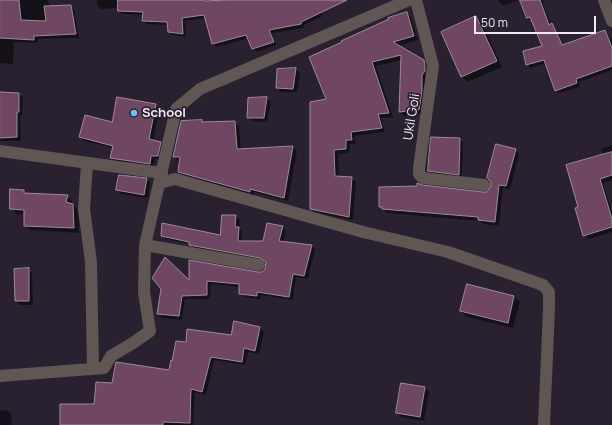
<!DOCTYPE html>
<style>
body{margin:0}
#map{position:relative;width:612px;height:425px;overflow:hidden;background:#292130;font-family:Manrope,sans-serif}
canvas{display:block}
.scale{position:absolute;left:474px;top:16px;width:122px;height:18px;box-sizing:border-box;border:2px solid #f0eaf5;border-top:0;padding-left:5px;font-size:12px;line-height:14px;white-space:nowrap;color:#f0eaf5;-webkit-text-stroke:3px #292130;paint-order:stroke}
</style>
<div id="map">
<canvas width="612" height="425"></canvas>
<div class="scale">50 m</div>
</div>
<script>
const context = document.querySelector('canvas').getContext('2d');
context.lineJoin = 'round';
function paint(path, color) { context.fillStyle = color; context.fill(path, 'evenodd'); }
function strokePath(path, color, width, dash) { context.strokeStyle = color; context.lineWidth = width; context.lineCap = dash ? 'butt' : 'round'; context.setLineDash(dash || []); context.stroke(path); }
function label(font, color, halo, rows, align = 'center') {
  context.font = font + ' Manrope,sans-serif'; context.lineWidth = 3.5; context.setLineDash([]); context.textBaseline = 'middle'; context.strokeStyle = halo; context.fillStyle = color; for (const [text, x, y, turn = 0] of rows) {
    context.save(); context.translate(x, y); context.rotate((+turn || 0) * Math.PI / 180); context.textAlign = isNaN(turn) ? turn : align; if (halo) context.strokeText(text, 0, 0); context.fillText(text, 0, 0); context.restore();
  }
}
const shadow = new Path2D(`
 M 0,0 L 47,0 L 51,6 L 70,6 L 74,10 L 79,38 L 38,39 L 37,43 L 14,42 L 13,64 L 0,63 Z
 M 97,0 L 117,0 L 117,8 L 101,9 L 97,5 Z
 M 120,0 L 318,0 L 323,16 L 304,25 L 304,28 L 272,33 L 276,45 L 257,52 L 253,48 L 249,38 L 217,47 L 213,44 L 206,18 L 185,21 L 186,37 L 172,35 L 169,32 L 168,25 L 147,24 L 143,21 L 144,15 L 123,14 L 119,11 Z
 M 498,0 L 519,0 L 503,6 Z
 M 521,0 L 542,0 L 551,25 L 552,25 L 555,28 L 563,46 L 605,31 L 608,34 L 612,45 L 612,70 L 579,82 L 580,87 L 559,93 L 555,90 L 546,63 L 530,68 L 527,64 L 544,47 L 533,20 L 531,21 L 528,18 Z
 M 406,13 L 411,17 L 418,40 L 398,46 L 423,61 L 428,65 L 423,114 L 404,116 L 400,111 L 402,60 L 376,66 L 393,117 L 381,118 L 385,132 L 354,136 L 356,144 L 350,144 L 349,153 L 338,154 L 339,178 L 351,178 L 356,182 L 353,220 L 315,213 L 311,209 L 327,100 Z
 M 476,17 L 482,23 L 502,67 L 468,82 L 462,77 L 442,33 Z
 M 296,69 L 300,73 L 297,92 L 281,92 L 277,88 L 278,70 Z
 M 0,93 L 19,94 L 23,98 L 22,116 L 20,115 L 21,141 L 0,141 Z
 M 267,98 L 271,102 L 267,122 L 252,121 L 248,117 Z
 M 155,105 L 159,109 L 153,141 L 160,143 L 164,147 L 161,160 L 155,159 L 153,167 L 115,162 L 112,158 L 114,148 L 84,141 L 80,137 Z
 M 202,121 L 204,123 L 234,122 L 239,126 L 241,150 L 293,147 L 297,151 L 288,201 L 254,192 L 254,196 L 183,176 L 179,172 L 180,161 L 178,161 L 174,157 Z
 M 459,139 L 463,143 L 462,178 L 433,174 L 429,171 Z
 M 612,145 L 612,180 L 603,183 L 612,212 L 612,232 L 589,239 L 584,235 L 579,208 L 604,155 L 601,149 Z
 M 515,150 L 519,154 L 510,190 L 503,188 L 499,226 L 483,224 L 480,221 L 387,213 L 380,207 L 422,186 L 487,193 L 492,187 L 492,182 Z
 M 146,179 L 150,183 L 148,198 L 121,194 L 117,190 Z
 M 23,191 L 27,194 L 67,196 L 72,201 L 72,204 L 78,210 L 79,233 L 30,230 L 25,225 L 25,214 L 17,214 L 11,209 Z
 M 223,216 L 236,216 L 240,220 L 239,228 L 242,231 L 241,242 L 263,242 L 283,227 L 286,231 L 283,242 L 312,246 L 315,249 L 308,279 L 296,277 L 293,300 L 261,295 L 260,299 L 244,297 L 240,294 L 240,287 L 211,284 L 210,299 L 185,299 L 182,320 L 162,318 L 158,314 L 190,282 L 258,273 L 266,270 L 267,262 L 265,261 L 194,248 L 190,244 L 166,239 L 162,235 L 221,236 Z
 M 29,270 L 32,273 L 33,305 L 19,305 L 16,301 Z
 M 468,285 L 514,297 L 520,302 L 513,328 L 467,317 L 461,311 Z
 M 235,323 L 260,328 L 264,332 L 259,354 L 248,352 L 245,365 L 214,360 L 206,395 L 195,392 L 193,425 L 61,425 L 95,405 L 113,384 L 169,371 L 186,344 L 232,336 Z
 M 401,384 L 425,388 L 429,392 L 424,421 L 401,417 L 397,413 Z
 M 7,410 L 11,414 L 12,425 L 0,425 L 0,411 Z`);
const building = new Path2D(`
 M 0,0 L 19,0 L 21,20 L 46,21 L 44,6 L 71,5 L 76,34 L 34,36 L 34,40 L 0,38 Z
 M 118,0 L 204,0 L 204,1 L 228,0 L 347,0 L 301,22 L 301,24 L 269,30 L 274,42 L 252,49 L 246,35 L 212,44 L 204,15 L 182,18 L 183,34 L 168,32 L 167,22 L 142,21 L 143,12 L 118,11 Z
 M 520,0 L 540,0 L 549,25 L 552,23 L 562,45 L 605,30 L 612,48 L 612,66 L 576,79 L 577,83 L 555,91 L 544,60 L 526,65 L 523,51 L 542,46 L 530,17 L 527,18 Z
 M 407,12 L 414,36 L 393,42 L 424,60 L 425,66 L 425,71 L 422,75 L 422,91 L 419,110 L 399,112 L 401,55 L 372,62 L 389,113 L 378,114 L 382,128 L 351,132 L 352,140 L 346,140 L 346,149 L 334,150 L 335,176 L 352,177 L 349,217 L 310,209 L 310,102 L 326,99 L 309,57 L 342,42 L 341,41 L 389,19 L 388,18 Z
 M 476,16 L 497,61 L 461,77 L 441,32 Z
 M 296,68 L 293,89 L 276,88 L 277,69 Z
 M 0,92 L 19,93 L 19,112 L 17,112 L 17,137 L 0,138 Z
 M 117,97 L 156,104 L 149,139 L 161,142 L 158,156 L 151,156 L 150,164 L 110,158 L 113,146 L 79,137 L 85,115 L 112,122 Z
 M 267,97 L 264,118 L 247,118 L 248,98 Z
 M 202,120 L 202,122 L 235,121 L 237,149 L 293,146 L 284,198 L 250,189 L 250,192 L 178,172 L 180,157 L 173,157 L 181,121 Z
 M 431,137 L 460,138 L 459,175 L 428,171 Z
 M 496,144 L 516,149 L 506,186 L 499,185 L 495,222 L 478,220 L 478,217 L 382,209 L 382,207 L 379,207 L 379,187 L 417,186 L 417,183 L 422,185 L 483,192 L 487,192 L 491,186 L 491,182 L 487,178 Z
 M 612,152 L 612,175 L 600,179 L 612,219 L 612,227 L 583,236 L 575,208 L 578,207 L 566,165 Z
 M 119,175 L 147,178 L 144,195 L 116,190 Z
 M 10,189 L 24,190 L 24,193 L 68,195 L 66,202 L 73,204 L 74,228 L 24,226 L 24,210 L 10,209 Z
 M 222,215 L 236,215 L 235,227 L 239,227 L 238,241 L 263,241 L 267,223 L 283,226 L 279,241 L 312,245 L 304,276 L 293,274 L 289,297 L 257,292 L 257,296 L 239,294 L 239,284 L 207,281 L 207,295 L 182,296 L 179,316 L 157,314 L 161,289 L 152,278 L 165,257 L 189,280 L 189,260 L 258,272 L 262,272 L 265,269 L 266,262 L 260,258 L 189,245 L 189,242 L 161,236 L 162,223 L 220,235 Z
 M 29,268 L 29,301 L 15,301 L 14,269 Z
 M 467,284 L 514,296 L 508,323 L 460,311 Z
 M 234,321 L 260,327 L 255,351 L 244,348 L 242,362 L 211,357 L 202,392 L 191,389 L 190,423 L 163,422 L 163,425 L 60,425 L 60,404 L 94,404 L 96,382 L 112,383 L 116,362 L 169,370 L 171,360 L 172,361 L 176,341 L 186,342 L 187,329 L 231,335 Z
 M 401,383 L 425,387 L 420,417 L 396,413 Z`);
const minor = new Path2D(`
 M 416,0 L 433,66 L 419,168 L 419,174 L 423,178 L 484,185
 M 604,0 L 612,21
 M 0,151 L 162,173
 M 87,163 L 84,209 L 91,262 L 93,369
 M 160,183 L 175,179 L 363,232 L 448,252 L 543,285 L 549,292 L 549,309 L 544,425
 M 145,245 L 259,265
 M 0,376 L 104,368 L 111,356 L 133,343 L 150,331 L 144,292 L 145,245 L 176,109 L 200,89 L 409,0`);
const markers = [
 [134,113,4,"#74c0f6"]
];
const poiNames = [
 ["School",142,113]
];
const streetNames = [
 ["Ukil Goli",412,117,-81]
];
paint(shadow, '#0007');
paint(building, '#6f4763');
strokePath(building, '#9f8b98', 1);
strokePath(minor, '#605754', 12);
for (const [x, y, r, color] of markers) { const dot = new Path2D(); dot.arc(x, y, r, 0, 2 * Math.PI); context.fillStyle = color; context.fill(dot); strokePath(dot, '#292130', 1.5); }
label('bold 13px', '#f0eaf5', '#292130', poiNames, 'left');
label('13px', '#f0eaf5', '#292130', streetNames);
</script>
